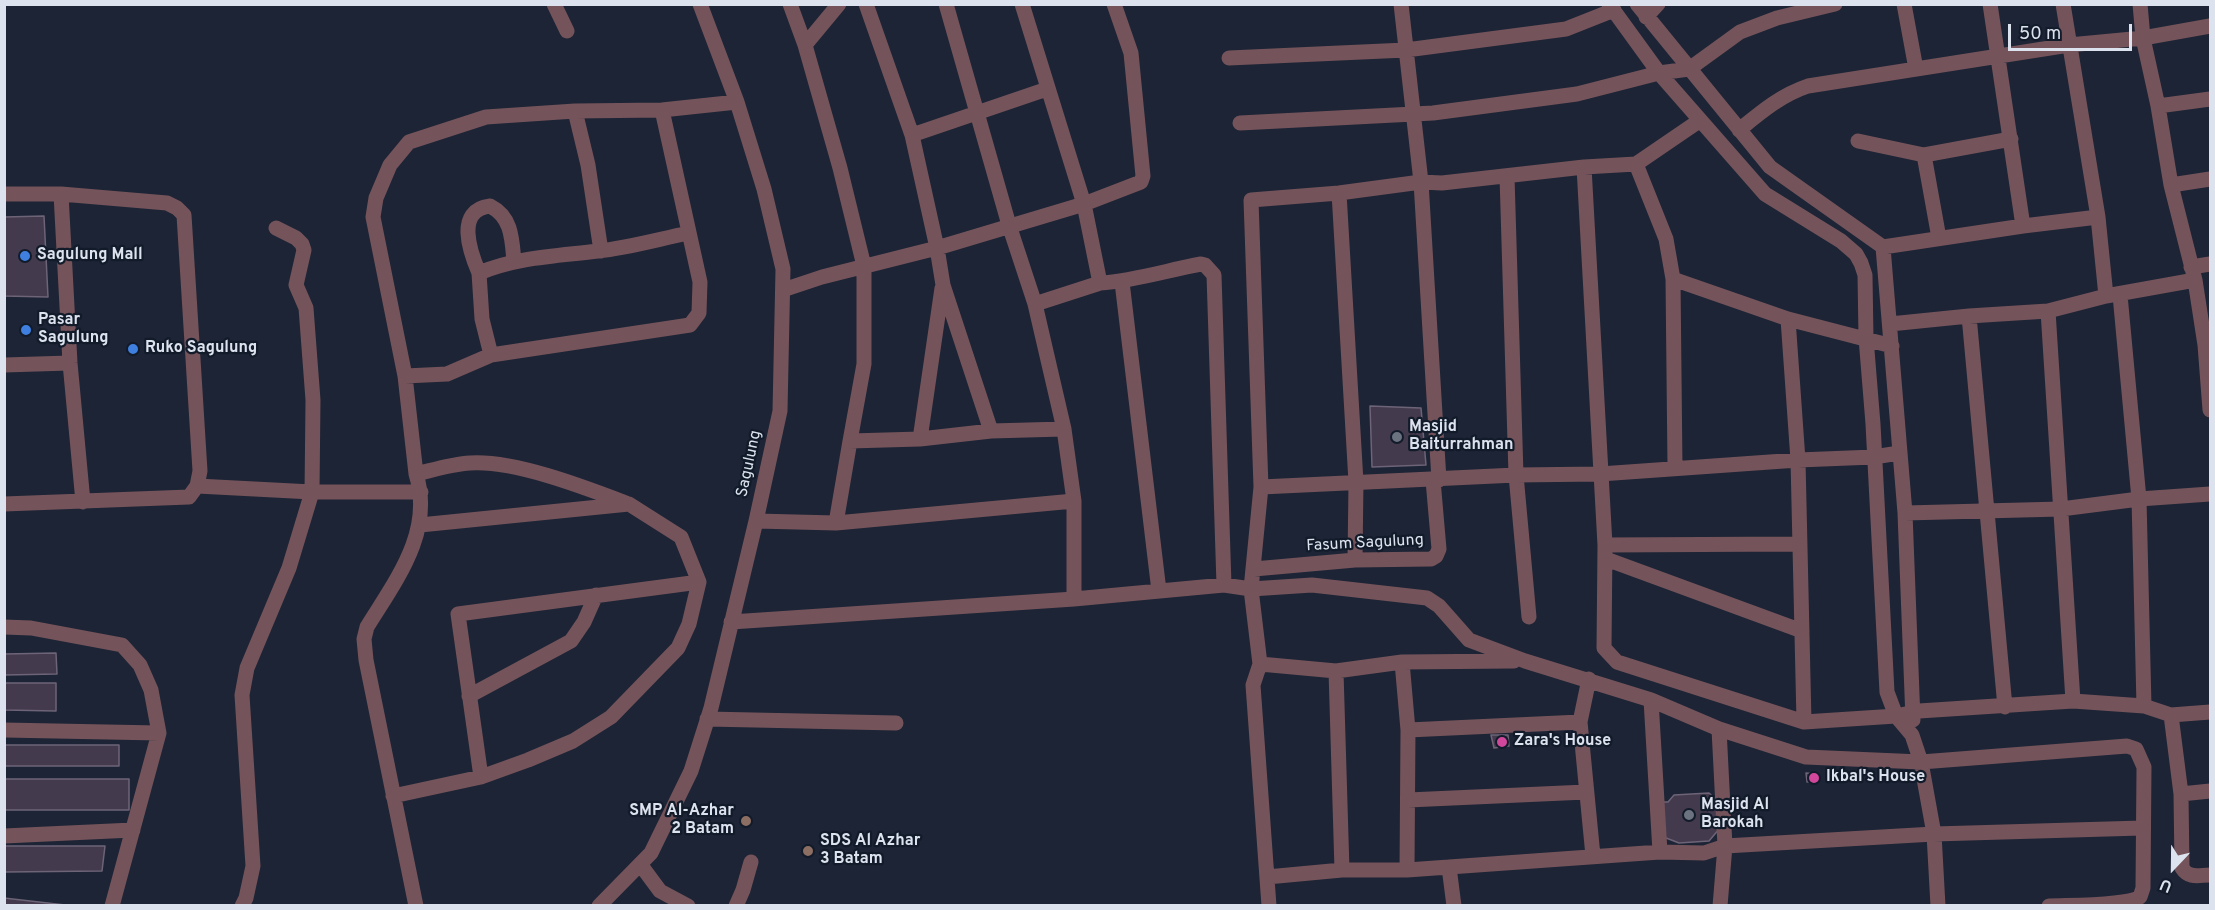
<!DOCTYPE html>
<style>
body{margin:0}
#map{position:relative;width:2215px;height:910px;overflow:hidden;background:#1c2435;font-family:Overpass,sans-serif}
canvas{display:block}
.frame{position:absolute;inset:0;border:6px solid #dce2ee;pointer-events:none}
.north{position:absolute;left:2143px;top:838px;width:60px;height:60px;-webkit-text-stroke:4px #121b2a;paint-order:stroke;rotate:202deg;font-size:16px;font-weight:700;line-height:24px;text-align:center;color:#dce2ee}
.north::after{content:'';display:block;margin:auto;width:21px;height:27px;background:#dce2ee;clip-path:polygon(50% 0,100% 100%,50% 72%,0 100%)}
.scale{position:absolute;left:2008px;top:24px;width:124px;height:27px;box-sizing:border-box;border:3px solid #dce2ee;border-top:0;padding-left:8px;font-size:18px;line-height:21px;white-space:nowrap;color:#dce2ee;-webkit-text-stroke:4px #121b2a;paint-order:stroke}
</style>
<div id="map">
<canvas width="2215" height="910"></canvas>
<div class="frame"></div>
<div class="north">U</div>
<div class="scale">50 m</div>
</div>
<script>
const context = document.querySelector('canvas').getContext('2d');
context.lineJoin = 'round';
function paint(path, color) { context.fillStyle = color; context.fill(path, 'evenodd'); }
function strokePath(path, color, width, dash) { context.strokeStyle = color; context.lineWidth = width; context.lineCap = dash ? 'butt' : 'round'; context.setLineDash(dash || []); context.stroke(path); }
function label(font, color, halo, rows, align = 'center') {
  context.font = font + ' Overpass,sans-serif'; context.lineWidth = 4.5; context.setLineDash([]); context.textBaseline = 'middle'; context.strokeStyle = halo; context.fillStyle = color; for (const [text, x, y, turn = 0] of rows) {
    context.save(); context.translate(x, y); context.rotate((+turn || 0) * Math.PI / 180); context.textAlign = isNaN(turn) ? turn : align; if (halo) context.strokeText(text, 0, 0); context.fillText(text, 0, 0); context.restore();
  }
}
const building = new Path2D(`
 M 44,216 L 48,297 L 4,296 L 4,217 Z
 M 1370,406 L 1421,408 L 1426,465 L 1372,467 Z
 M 56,653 L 57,674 L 4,675 L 4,654 Z
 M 4,683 L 56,683 L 56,711 L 4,710 Z
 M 1491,735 L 1508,735 L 1509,746 L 1494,748 Z
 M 4,745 L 119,745 L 119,766 L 4,766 Z
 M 1806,773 L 1817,774 L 1818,781 L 1807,782 Z
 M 4,779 L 129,779 L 129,810 L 4,810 Z
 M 1709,793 L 1718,801 L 1720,828 L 1709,841 L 1679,843 L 1661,836 L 1659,802 L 1668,802 L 1674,795 Z
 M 4,846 L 105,846 L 102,871 L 4,872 Z
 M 4,898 L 74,906 L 4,906 Z`);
const minor = new Path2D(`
 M 554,4 L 567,31
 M 790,4 L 805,45
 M 839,4 L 805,45 L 840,168 L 864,266 L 864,364 L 850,441
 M 946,4 L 1009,225 L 1035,304
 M 1022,4 L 1084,204 L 1100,283 C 1134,281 1168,270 1201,264 L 1205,265 L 1214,275 L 1224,585
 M 1401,4 L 1421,182 L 1439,480
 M 1609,4 L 1659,73 L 1765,194 L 1841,241 L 1856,254 L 1861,263 L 1865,275 L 1866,338 L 1873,424 L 1887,692 L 1896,716 L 1912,735 L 1921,762 L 1934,834 L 1938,906
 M 1637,4 L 1770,167 L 1883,247 L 1905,513 L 1913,720
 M 1904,4 L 1916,69
 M 1990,4 L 2023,226
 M 2063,4 L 2098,217 L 2106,296
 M 2140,4 L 2143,38 L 2158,106 L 2171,185 L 2195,280 L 2205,345 L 2210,410
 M 1646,17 L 1658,4
 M 1229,58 L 1406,50 L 1566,29 L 1614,10
 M 2158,106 L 2210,99
 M 575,111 L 588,165 L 601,251
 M 1699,121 L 1636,164 L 1584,167 L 1442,183 L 1421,182 L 1339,193 L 1251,200 L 1261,487 L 1251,589 L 1312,585 L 1427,598 L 1439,606 L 1469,640 L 1525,661 L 1651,700 L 1719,729 L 1806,757 L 1921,762 L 2127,746 L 2136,749 L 2144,767 L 2143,888 L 2140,897 C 2126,906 2069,905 2049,906
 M 1240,123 L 1433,113 L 1577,94 L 1659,73 L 1689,69 L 1740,32 L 1777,18 L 1835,4
 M 1739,130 C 1761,112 1781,95 1808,86 L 2069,45 L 2143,38 L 2210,26
 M 912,135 L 1047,89
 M 1858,141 L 1924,155
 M 1636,164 L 1666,239 L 1673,279 L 1675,468
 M 1584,167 L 1605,545 L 1604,648 L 1617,662 L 1804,722 L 1896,716 L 1919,711 L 2073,701 L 2144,706 L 2171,715 L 2210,712
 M 1507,176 L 1516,475 L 1529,617
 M 2171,185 L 2210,179
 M 1339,193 L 1356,482 L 1355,560
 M 4,194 L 61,194 L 167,203 L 177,208 L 184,215 L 200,471 L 197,486 L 189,497 L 4,504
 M 61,194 L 70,363 L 83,502
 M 1939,238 L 1924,155 L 2011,139
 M 1883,247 L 2023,226 L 2098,217
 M 2191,267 L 2210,264
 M 479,273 C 470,252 455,210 490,206 C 512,217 512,239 514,262
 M 1673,279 L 1788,319 L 1892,346
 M 1122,282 L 1159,591
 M 783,290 L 822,277 L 937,248 L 1084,204 L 1141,182 L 1143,176 L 1131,53 L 1114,4
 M 2120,295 L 2139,499 L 2144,706
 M 2048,311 L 2073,701
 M 1969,316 L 2005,707
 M 1788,319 L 1798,460 L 1804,722
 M 1890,324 L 1969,316 L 2048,311 L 2106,296 L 2195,280
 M 491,355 L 482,319 L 479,273 C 517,257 557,256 598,251 C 628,248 659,239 689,233
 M 4,365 L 70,363
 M 405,376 L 447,374 L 491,355 L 690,325 L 699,313 L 700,282 L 662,110
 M 991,431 L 1064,429
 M 920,439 L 942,288
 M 416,474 C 433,470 452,464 470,463 C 514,460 584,487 626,503
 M 197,486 L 312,492 L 421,492
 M 1261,487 L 1516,475 L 1600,474 L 1798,460 L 1874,457 L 1899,453
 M 1905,513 L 2061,509 L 2139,499 L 2210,494
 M 756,521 L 836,523 L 1074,501
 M 836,523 L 850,441 L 920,439 L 991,431 L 943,285 L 937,248 L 912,135 L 866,4
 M 1605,545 L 1798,544
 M 1606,559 L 1802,631
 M 1254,569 L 1355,560 L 1431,559 L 1436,556 L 1439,549 L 1433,480
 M 1074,599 L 1074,501 L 1064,429 L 1035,304 L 1100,283
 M 731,622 L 1074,599 L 1224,585 L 1251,589 L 1260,664 L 1253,685 L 1269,906
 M 4,627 L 31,628 L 122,645 L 140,665 L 151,690 L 159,733 L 112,906
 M 1402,662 L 1408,730 L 1407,870
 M 1260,664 L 1336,671 L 1402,662 L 1514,661
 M 1336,671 L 1342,870
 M 1589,679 L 1580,722 L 1593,856
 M 469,696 L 571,641 L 584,622 L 596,595
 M 1651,700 L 1660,852
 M 2171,715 L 2181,794 L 2182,868 C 2189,879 2199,875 2210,875
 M 707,719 L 896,723
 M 1719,729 L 1725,846 L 1720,906
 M 4,730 L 159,733
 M 1408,730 L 1580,722
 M 481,777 L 458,614 L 699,582
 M 2181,794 L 2210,791
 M 393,796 L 481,777 L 528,760 L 573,741 L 611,717 L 678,648 L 689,624 L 699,582 L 681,537 L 629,504 L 420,525
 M 1408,800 L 1586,792
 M 4,836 L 133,830
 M 640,864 L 660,891 L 688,906
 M 1449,867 L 1454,906
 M 1267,877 L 1342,870 L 1407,870 L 1660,852 L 1704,853 L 1725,846 L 1934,834 L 2142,828
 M 242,906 L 246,898 L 253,866 L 242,695 L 247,668 L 289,568 L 312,492 L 313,400 L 306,308 L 296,285 L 304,250 L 302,244 L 296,238 L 276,228
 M 416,906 L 366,660 L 364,639 L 367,627 C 396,580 434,532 416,474 L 405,376 L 373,217 L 376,198 L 390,165 L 409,142 L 486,117 L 575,111 L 662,110 L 737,102
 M 599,906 L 651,853 L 691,771 L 711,708 L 756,521 L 780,411 L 783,269 L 764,189 L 737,102 L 700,4
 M 736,906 L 743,890 L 751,862`);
const markers = [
 [25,256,6,"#3f7fe0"],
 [26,330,6,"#3f7fe0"],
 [133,349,6,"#3f7fe0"],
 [1397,437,6,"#6b7280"],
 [1502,742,6,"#d1479c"],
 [1814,778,6,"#d1479c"],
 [1689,815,6,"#6b7280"],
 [746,821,6,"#8d6e63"],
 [808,851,6,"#8d6e63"]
];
const poiNames = [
 ["Sagulung Mall",37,256],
 ["Pasar",38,321],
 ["Sagulung",38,339],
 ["Ruko Sagulung",145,349],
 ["Masjid",1409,428],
 ["Baiturrahman",1409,446],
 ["Zara's House",1514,742],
 ["Ikbal's House",1826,778],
 ["Masjid Al",1701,806],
 ["Barokah",1701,824],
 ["SMP Al-Azhar",734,812,"right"],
 ["2 Batam",734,830,"right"],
 ["SDS Al Azhar",820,842],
 ["3 Batam",820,860]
];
const streetNames = [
 ["Sagulung",750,464,-78],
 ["Fasum Sagulung",1365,544,-3]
];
paint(building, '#443a4d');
strokePath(building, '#6e6478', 1.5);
strokePath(minor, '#74535a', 15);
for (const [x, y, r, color] of markers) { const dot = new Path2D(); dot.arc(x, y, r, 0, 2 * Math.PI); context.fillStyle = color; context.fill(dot); strokePath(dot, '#121b2a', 2); }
label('bold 16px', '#dce2ee', '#121b2a', poiNames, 'left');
label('16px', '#dce2ee', '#121b2a', streetNames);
</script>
